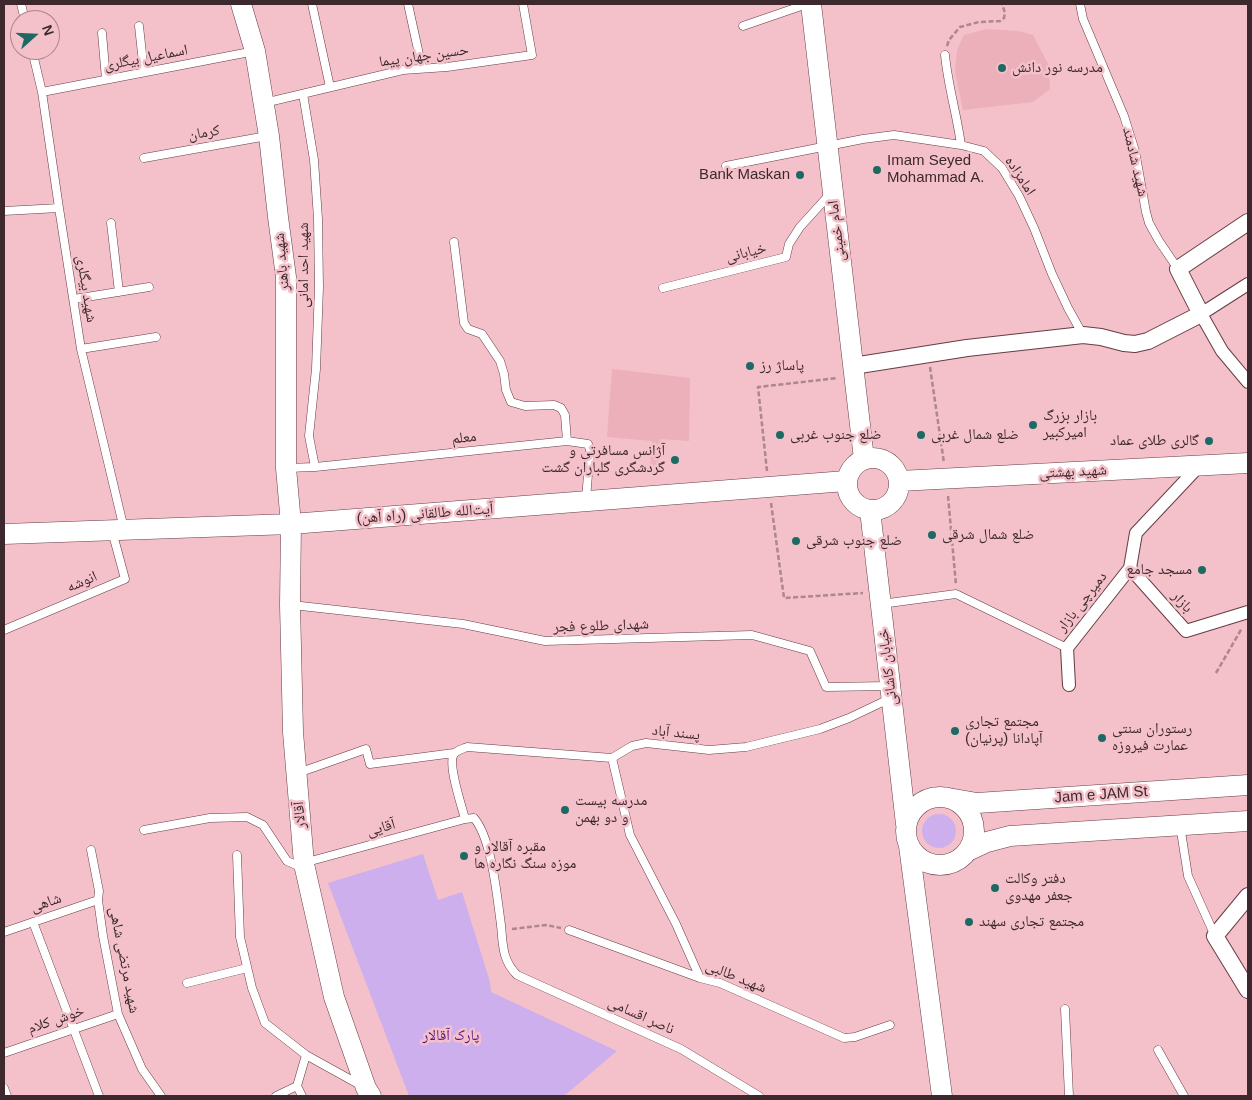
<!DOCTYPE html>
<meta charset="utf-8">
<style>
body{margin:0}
#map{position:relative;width:1252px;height:1100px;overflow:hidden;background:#f4c0c9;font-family:Arial,sans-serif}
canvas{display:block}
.frame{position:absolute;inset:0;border:5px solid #3d292d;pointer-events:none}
.north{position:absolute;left:10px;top:10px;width:50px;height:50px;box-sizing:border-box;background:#f4c0c9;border:1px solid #ab848b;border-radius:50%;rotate:70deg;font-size:14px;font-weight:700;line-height:20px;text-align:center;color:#3d292d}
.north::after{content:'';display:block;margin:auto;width:18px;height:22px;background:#1e6963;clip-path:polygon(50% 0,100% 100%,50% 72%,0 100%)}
</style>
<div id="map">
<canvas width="1252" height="1100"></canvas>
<div class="frame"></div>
<div class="north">N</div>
</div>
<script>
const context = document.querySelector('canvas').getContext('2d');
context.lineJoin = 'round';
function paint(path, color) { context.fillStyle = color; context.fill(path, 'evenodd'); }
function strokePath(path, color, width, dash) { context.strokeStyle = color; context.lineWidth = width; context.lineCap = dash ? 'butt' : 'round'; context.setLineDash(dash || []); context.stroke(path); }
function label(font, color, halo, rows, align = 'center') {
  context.font = font + ' Arial,"Noto Naskh Arabic",sans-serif'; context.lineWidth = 5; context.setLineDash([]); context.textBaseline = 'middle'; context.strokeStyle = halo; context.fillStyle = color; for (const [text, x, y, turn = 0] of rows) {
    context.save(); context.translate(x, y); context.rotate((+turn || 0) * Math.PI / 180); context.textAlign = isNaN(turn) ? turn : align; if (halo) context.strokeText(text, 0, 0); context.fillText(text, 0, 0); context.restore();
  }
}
const built = new Path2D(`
 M 987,29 L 1018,31 L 1033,35 L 1048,64 L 1050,89 L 1033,102 L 963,110 L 955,71 L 957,50 L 964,35 Z
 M 612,369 L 690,378 L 689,441 L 660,439 L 658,472 L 650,472 L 652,441 L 607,437 Z`);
const green = new Path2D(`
 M922 831a17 17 0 1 1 34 0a17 17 0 1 1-34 0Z
 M 423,854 L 438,900 L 462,892 L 490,982 L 491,992 L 617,1051 L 564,1096 L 409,1096 L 328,883 Z`);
const path = new Path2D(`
 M 947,46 L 949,40 L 960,27 L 979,22 L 1000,21 L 1004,18 L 1005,13 L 1002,4
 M 930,367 L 944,463
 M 767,471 L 758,387 L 838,378
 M 948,496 L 956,585
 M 771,503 L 784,598 L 863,593
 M 1216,673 L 1242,628
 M 512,929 L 546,925 L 561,928`);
const service = new Path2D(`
 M 21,4 L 25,20
 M 312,4 L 330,87
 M 408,4 L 422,68
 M 1080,4 L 1083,19 L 1124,116 L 1135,151 L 1146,212 L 1149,223 L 1159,241 L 1178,269
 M 139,26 L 144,72
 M 743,26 L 807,4
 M 102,33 L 106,79
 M 32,50 L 42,92 L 59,208 L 81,349 L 124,529
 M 945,55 C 948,86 957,115 961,145
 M 42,92 L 255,51
 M 303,94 L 314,160 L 318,219 L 319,287 L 316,369 L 309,436 L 315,467
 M 264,103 L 403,70 L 447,67 L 532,55 L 523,4
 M 144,158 L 267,136
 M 726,166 L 863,139 L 894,135 L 961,145 L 984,151 L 1002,168 L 1019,196 L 1034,228 L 1052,274 L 1068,308 L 1083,335
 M 4,211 L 59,208
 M 111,223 L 119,292
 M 454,242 L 464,323 L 468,329 L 482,334 L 500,361 L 504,374 L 506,390 L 511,402 L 525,406 L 554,405 L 561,408 L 565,415 L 567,441
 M 663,288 L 786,257 L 789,244 L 800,227 L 830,194
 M 74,299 L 149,287
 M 81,349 L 156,337
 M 287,468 L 315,467 L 567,441 L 588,444 L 590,450 L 586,499
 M 881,604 L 956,594 L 1067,648
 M 292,605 L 463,624 L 545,641 L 752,635 L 810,651 L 826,687 L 889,686
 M 4,630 L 125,579 L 112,531
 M 612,758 L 630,835 L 676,924 L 700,978
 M 298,773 L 366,749 L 370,764 L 454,753
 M 465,819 C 462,807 447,763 454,754 C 457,750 463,749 467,747 L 612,758 L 632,746 L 646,743 L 709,750 L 746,747 L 820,729 L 849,718 L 889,699
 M 1180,825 L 1188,876 L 1215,936
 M 144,830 L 210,818 L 247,817 L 263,825 L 287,861 L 296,865 L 465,819 L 474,818 C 492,839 497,897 501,925 C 503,945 502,960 517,975 L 681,1049 L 759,1096
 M 91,850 L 99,891 L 98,900 L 103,936 L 118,1014 L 142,1069 L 161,1096
 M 237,855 L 240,937 L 252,988 L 265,1023 L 306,1055
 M 33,922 L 99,1096
 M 569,930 L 700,978 L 720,983 L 844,1038 L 855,1037 L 890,1025
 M 4,932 L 98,900
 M 187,983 L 247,968
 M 1065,1009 L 1069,1096
 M 1158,1050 L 1184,1096
 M 4,1053 L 118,1014
 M 297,1086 L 302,1096
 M 4,1088 L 7,1096
 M 276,1096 L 297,1086 L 306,1055 L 362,1086`);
const pedestrian = new Path2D(`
 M 1248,284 L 1201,314 L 1222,351 L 1248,382
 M 1130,568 L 1186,631 L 1248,612
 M 1069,685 L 1067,648 L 1130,568 L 1136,533 L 1200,465`);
const minor = new Path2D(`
 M 853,366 L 967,348 L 1083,335 L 1101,337 L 1124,343 L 1135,344 L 1148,341 L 1201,314 L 1178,269 L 1248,222
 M 1248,896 L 1215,936 L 1248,990`);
const tertiary = new Path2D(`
 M 241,4 L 255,51 L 269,136 L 278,217 L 286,277 L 286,468 L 291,524 L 290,605 L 293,732 L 304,864 L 334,997 L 366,1088 L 371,1096
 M 811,4 L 864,459
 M847 484a26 26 0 1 1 52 0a26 26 0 1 1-52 0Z
 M 899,481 L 1248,463
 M 870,510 L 906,824
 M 4,534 L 291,524 L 846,481
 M906 831a34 34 0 1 1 68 0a34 34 0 1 1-68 0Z
 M 954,799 L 977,803 L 1248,785
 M 909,846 L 942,1096
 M 970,850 L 987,842 L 1010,836 L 1248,821`);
const markers = [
 [1002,68,5,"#1e6963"],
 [877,170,5,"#1e6963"],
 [800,175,5,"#1e6963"],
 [750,366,5,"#1e6963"],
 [1033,425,5,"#1e6963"],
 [780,435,5,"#1e6963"],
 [921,435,5,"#1e6963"],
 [1209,441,5,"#1e6963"],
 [675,460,5,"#1e6963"],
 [932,535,5,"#1e6963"],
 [796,541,5,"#1e6963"],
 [1202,570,5,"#1e6963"],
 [955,731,5,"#1e6963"],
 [1102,738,5,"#1e6963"],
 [565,810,5,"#1e6963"],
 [464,856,5,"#1e6963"],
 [995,888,5,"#1e6963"],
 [969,922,5,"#1e6963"]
];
const streetNames = [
 ["حسین جهان پیما",424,56,-8],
 ["اسماعیل بیگلری",146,58,-11],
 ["کرمان",204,133,-10],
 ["شهید شادمند",1135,162,77],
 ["امامزاده",1020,176,57],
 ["امام خمینی",837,231,-97],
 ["خیابانی",746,253,-14],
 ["شهید باهنر",282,262,-95],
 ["شهید احد امانی",304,265,-90],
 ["شهید بیگلری",86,289,81],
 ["معلم",464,438,-6],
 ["شهید بهشتی",1073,472,-3],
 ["(راه آهن) آیت‌الله طالقانی",425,514,-4],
 ["انوشه",82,582,-23],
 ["دمیرچی بازار",1082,602,-52],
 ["بازار",1182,602,48],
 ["شهدای طلوع فجر",601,626,-2],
 ["خیابان کاشانی",888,667,-97],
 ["پسند آباد",676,733,6],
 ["Jam e JAM St",1101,795,-4],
 ["آقالار",300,815,-95],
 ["آقایی",381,828,-16],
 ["شاهی",46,903,-19],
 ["شهید مرتضی شاهی",124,960,79],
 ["شهید طالبی",736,977,22],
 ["ناصر اقسامی",641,1016,24],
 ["خوش کلام",56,1020,-19]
];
const poiNames = [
 ["مدرسه نور دانش",1012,68],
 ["Imam Seyed",887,161],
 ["Mohammad A.",887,178],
 ["Bank Maskan",790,175,"right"],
 ["پاساژ رز",760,366],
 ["بازار بزرگ",1043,416],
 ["امیرکبیر",1043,433],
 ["ضلع جنوب غربی",790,435],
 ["ضلع شمال غربی",931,435],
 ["گالری طلای عماد",1199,441,"right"],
 ["آژانس مسافرتی و",665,451,"right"],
 ["گردشگری گلباران گشت",665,468,"right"],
 ["ضلع شمال شرقی",942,535],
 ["ضلع جنوب شرقی",806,541],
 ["مسجد جامع",1192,570,"right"],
 ["مجتمع تجاری",965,722],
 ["آپادانا (پرنیان)",965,739],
 ["رستوران سنتی",1112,729],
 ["عمارت فیروزه",1112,746],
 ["مدرسه بیست",575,801],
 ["و دو بهمن",575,818],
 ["مقبره آقالار و",474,847],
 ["موزه سنگ نگاره ها",474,864],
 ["دفتر وکالت",1005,879],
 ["جعفر مهدوی",1005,896],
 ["مجتمع تجاری سهند",979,922]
];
const parkNames = [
 ["پارک آقالار",451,1036]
];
paint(built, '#ebb0ba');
paint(green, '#ceafed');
strokePath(service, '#663c44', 9);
strokePath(pedestrian, '#663c44', 14);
strokePath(minor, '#663c44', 18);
strokePath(tertiary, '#663c44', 21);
strokePath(path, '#ae868d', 2.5, [5, 2.5]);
strokePath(service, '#fff', 8);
strokePath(pedestrian, '#fff', 12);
strokePath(minor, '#fff', 16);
strokePath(tertiary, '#fff', 20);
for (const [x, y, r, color] of markers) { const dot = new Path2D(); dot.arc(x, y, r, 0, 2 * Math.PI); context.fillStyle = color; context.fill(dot); strokePath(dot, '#f4c0c9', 2); }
label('15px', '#3d292d', '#f4c0c9', streetNames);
label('15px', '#3d292d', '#f4c0c9', poiNames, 'left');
label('15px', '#561481', '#f4c0c9', parkNames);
</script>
